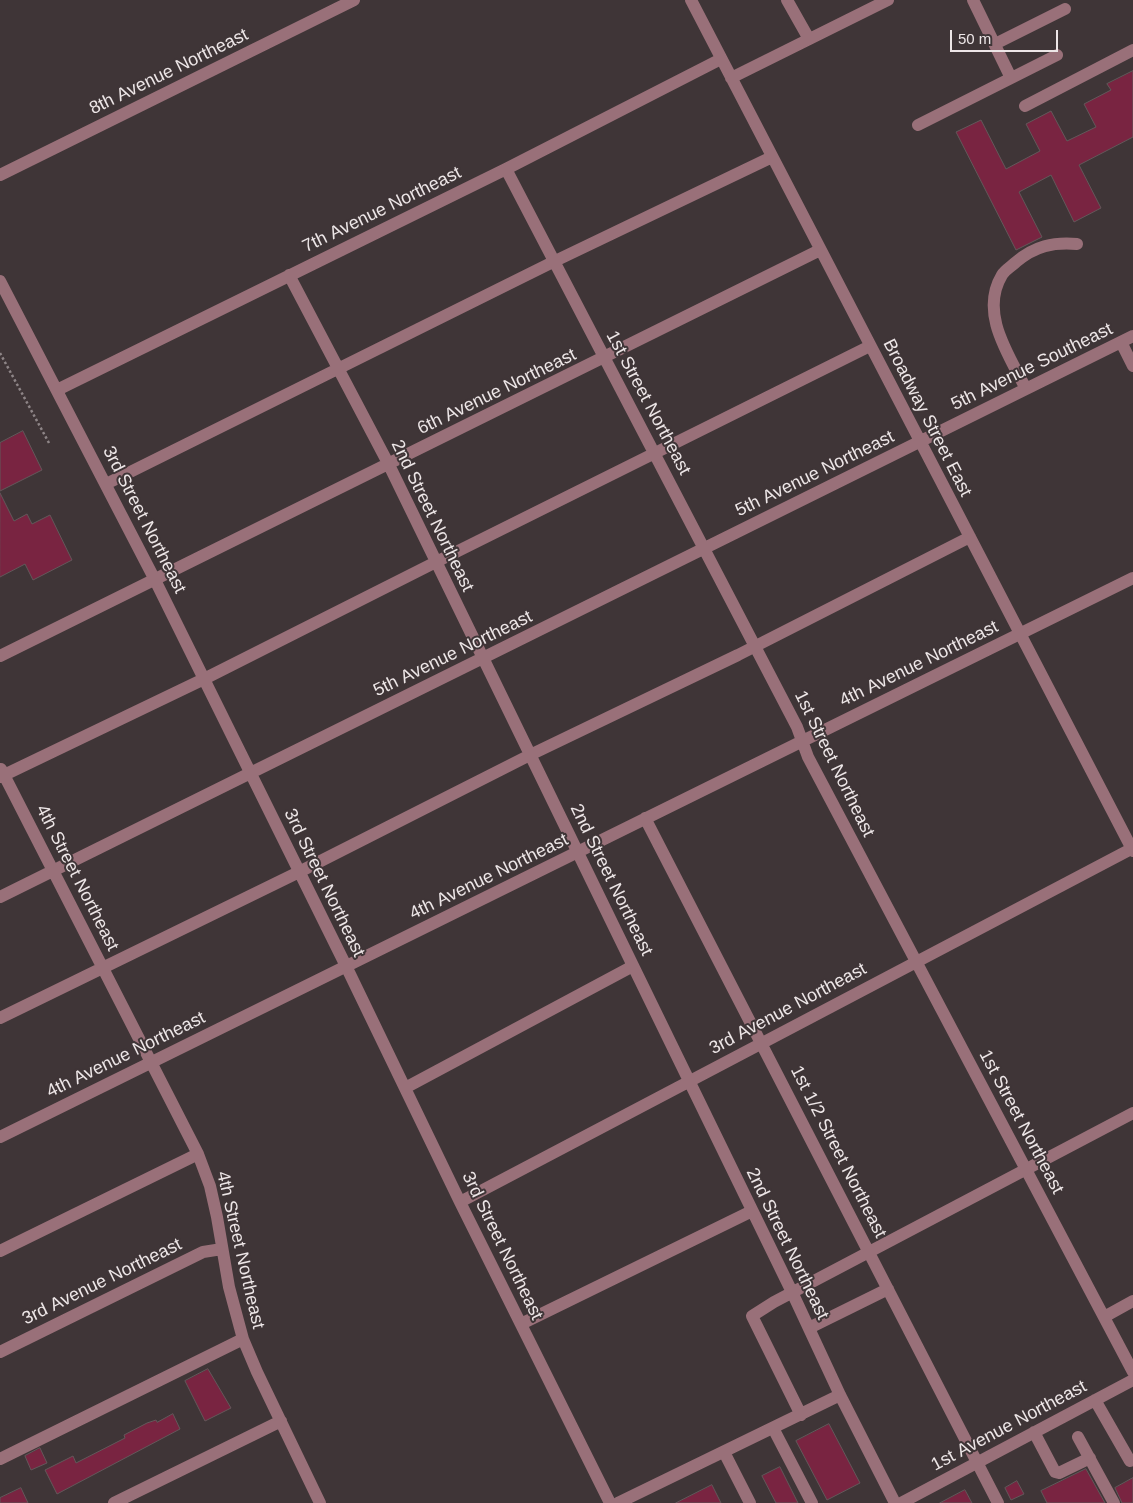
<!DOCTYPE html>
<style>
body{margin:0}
#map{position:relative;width:1133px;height:1503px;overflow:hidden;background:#3f3537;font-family:Arial,sans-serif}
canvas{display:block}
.scale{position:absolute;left:950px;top:30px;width:108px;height:22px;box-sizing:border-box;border:2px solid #ede6e7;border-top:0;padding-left:6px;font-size:15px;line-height:18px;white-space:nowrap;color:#ede6e7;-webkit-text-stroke:4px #3f3537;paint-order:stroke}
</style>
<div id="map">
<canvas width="1133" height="1503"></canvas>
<div class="scale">50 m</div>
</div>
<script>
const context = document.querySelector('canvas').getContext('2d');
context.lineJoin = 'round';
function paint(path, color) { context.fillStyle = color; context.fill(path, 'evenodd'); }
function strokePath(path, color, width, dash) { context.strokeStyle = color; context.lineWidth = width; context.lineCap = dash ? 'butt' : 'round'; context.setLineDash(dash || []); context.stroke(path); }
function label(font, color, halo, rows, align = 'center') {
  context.font = font + ' Arial,sans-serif'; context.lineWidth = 4; context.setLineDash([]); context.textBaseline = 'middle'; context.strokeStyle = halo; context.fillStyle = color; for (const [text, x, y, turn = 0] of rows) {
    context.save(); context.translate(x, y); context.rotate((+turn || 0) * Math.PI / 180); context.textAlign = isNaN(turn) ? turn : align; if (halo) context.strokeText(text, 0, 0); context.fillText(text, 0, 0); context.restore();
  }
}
const building = new Path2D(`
 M 1133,71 L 1133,137 L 1079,165 L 1101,208 L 1074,222 L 1051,175 L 1019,192 L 1042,237 L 1016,250 L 956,132 L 981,120 L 1006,169 L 1040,151 L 1026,124 L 1051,111 L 1067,141 L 1096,127 L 1084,104 L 1111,90 L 1107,84 Z
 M 23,431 L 42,470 L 0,491 L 0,443 Z
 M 0,493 L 14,521 L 27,514 L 32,524 L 50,515 L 72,560 L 33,580 L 25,564 L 0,577 Z
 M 208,1369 L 231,1408 L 205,1421 L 185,1381 Z
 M 173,1414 L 180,1429 L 57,1494 L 45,1470 L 73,1456 L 76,1463 L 125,1438 L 124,1435 L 147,1423 L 156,1420 L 157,1422 Z
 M 829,1424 L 860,1483 L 827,1500 L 796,1441 Z
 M 40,1448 L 47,1463 L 31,1470 L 25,1456 Z
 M 780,1467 L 798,1503 L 776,1503 L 762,1476 Z
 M 1086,1469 L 1105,1503 L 1047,1503 L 1041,1491 Z
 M 1133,1478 L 1133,1503 L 1122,1503 L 1115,1488 Z
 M 1017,1481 L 1024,1494 L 1011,1500 L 1005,1488 Z
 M 712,1485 L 721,1503 L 676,1503 Z
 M 21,1488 L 28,1503 L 0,1503 L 0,1498 Z
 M 965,1490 L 972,1503 L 940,1503 Z`);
const path = new Path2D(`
 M 0,353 L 49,443`);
const minor = new Path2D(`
 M 691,0 L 1133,851
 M 787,0 L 809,39
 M 973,0 L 1011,78
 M 995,44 L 1065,9
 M 731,78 L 888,0
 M 1025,106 L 1133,50
 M 918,125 L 1057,55
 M 506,169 L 797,727 L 808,757 L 1133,1372
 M 0,175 L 354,0
 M 289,275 L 389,465 L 792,1292 L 840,1395 L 895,1503
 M 0,281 L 155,580 L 346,966 L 460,1202 L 610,1503
 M 1121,342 L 1133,366
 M 1026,389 C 1009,355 979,313 1002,275 C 1005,270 1012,266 1016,262 C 1035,246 1053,242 1077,244
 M 57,390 L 506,169 L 721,59
 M 106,484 L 553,262 L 772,157
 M 0,656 L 820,250
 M 1,769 L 198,1154 L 210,1186 L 217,1217 L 229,1287 L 243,1339 L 257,1372 L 320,1503
 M 0,777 L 204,679 L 436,562 L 870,346
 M 645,818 L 998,1503
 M 0,897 L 1133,336
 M 0,1018 L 299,872 L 530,755 L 738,655 L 970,537
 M 405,1088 L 633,966
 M 0,1137 L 1133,578
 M 460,1202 L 1133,848
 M 0,1251 L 198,1154
 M 1104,1317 L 1133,1301
 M 521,1324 L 752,1211
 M 809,1328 L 888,1289
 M 0,1352 L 203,1252 L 222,1249
 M 1095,1400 L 1130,1461
 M 801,1415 L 752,1316 L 774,1302 L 1133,1113
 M 773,1428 L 812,1503
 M 1034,1432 L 1055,1472 L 1059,1473 L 1090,1458
 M 1078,1437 L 1114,1503
 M 724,1452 L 750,1503
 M 0,1459 L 243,1339
 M 114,1503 L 281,1421
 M 618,1503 L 840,1395
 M 901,1503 L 1133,1380`);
const streetNames = [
 ["8th Avenue Northeast",169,72,-26],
 ["7th Avenue Northeast",382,210,-26],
 ["5th Avenue Southeast",1032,367,-26],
 ["6th Avenue Northeast",497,392,-26],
 ["1st Street Northeast",648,403,62],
 ["Broadway Street East",927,418,63],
 ["5th Avenue Northeast",815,474,-26],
 ["2nd Street Northeast",432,516,64],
 ["3rd Street Northeast",144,520,63],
 ["5th Avenue Northeast",453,654,-26],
 ["4th Avenue Northeast",919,664,-26],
 ["1st Street Northeast",834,764,64],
 ["4th Avenue Northeast",489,877,-26],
 ["4th Street Northeast",77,878,63],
 ["2nd Street Northeast",611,880,64],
 ["3rd Street Northeast",324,883,64],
 ["3rd Avenue Northeast",788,1009,-28],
 ["4th Avenue Northeast",126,1055,-26],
 ["1st Street Northeast",1021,1122,62],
 ["1st 1/2 Street Northeast",838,1152,63],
 ["2nd Street Northeast",787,1244,64],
 ["3rd Street Northeast",502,1246,64],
 ["4th Street Northeast",240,1250,77],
 ["3rd Avenue Northeast",102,1282,-26],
 ["1st Avenue Northeast",1009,1426,-28]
];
paint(building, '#792441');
strokePath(building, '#63585a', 1);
strokePath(path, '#8e8587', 2.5, [2.5, 2.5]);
strokePath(minor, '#997079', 12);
label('18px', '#ede6e7', '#3f3537', streetNames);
</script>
